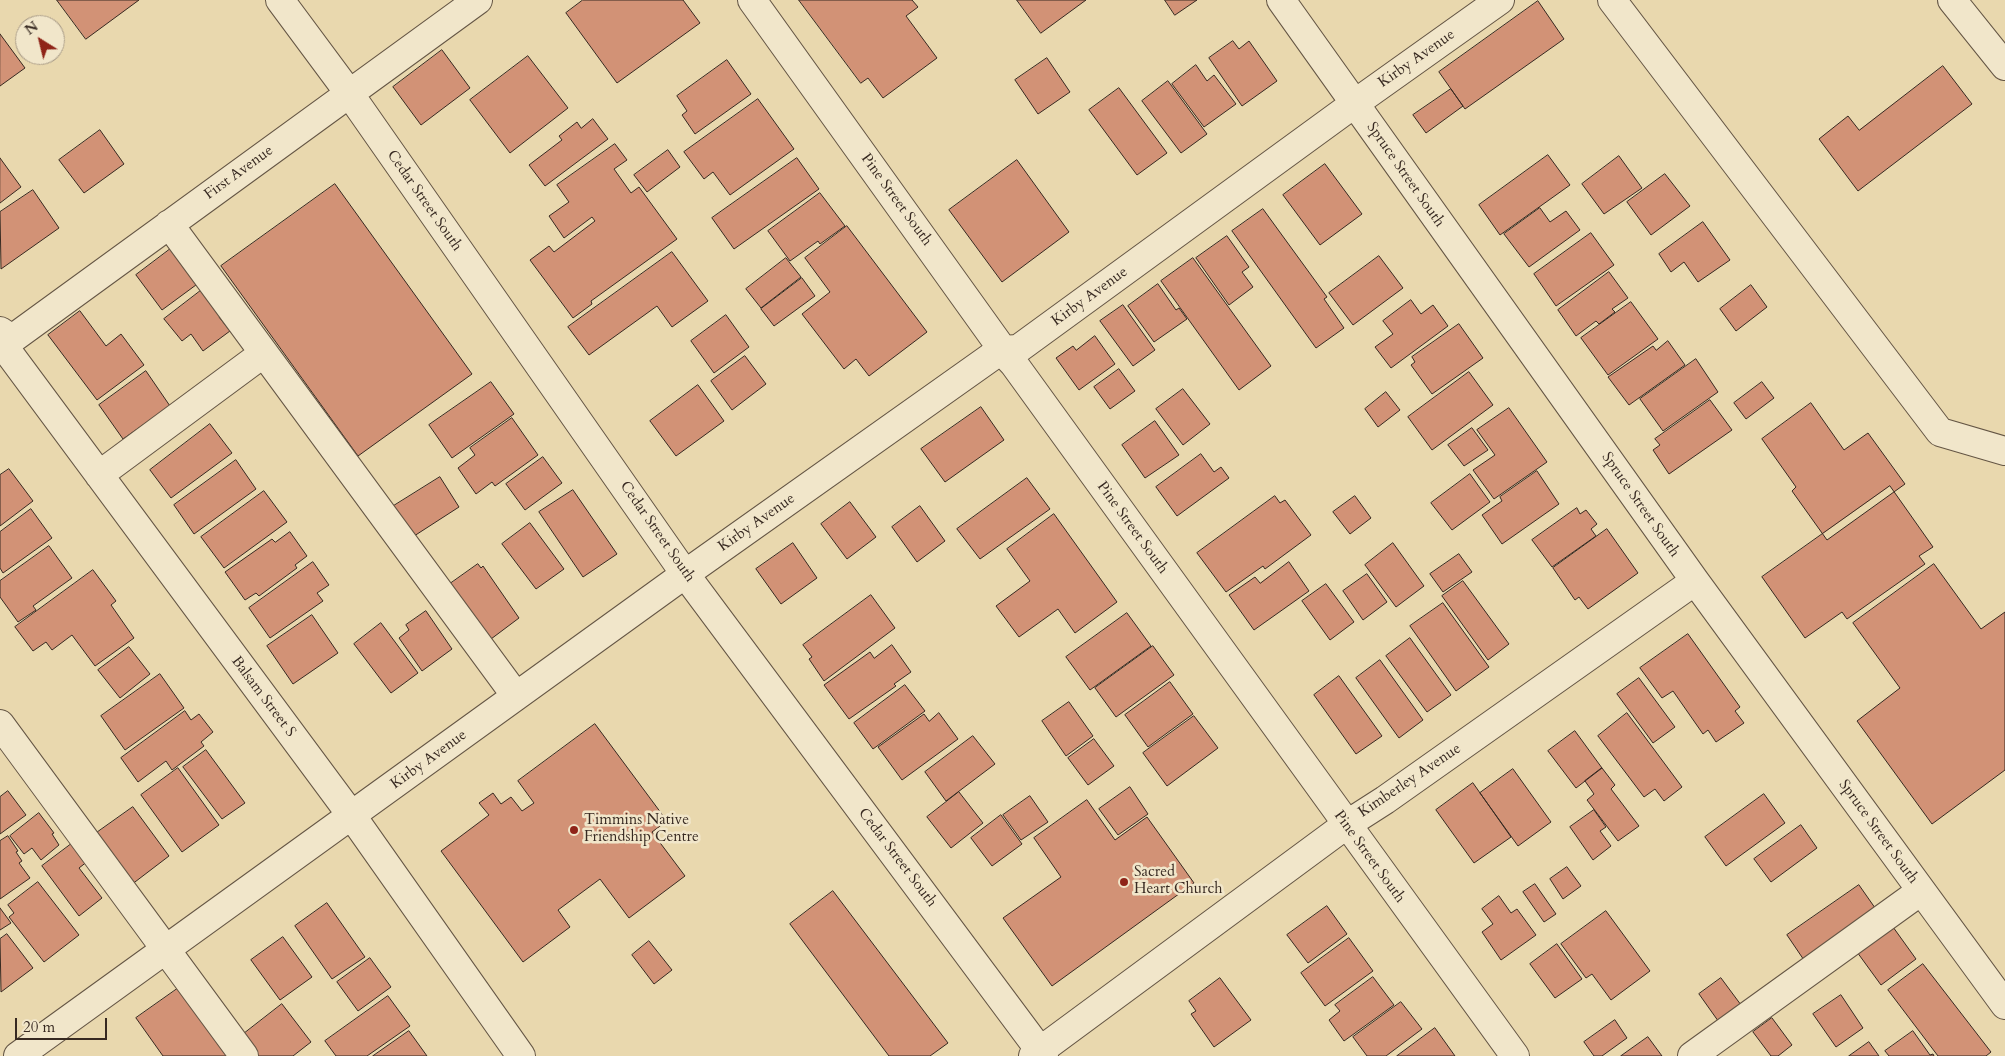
<!DOCTYPE html>
<style>
body{margin:0}
#map{position:relative;width:2005px;height:1056px;overflow:hidden;background:#e9d8ae;font-family:Cardo,serif}
canvas{display:block}
.north{position:absolute;left:15px;top:15px;width:50px;height:50px;box-sizing:border-box;background:#f1e6ca;border:1px solid #a79a86;border-radius:50%;rotate:324deg;font-size:14px;font-weight:700;line-height:20px;text-align:center;color:#372921}
.north::after{content:'';display:block;margin:auto;width:18px;height:22px;background:#8f2418;clip-path:polygon(50% 0,100% 100%,50% 72%,0 100%)}
.scale{position:absolute;left:15px;top:1018px;width:92px;height:22px;box-sizing:border-box;border:2px solid #372921;border-top:0;padding-left:6px;font-size:15px;line-height:18px;white-space:nowrap;color:#372921;-webkit-text-stroke:4px #f1e6ca;paint-order:stroke}
</style>
<div id="map">
<canvas width="2005" height="1056"></canvas>
<div class="north">N</div>
<div class="scale">20 m</div>
</div>
<script>
const context = document.querySelector('canvas').getContext('2d');
context.lineJoin = 'round';
function paint(path, color) { context.fillStyle = color; context.fill(path, 'evenodd'); }
function strokePath(path, color, width, dash) { context.strokeStyle = color; context.lineWidth = width; context.lineCap = dash ? 'butt' : 'round'; context.setLineDash(dash || []); context.stroke(path); }
function label(font, color, halo, rows, align = 'center') {
  context.font = font + ' Cardo,serif'; context.lineWidth = 5; context.setLineDash([]); context.textBaseline = 'middle'; context.strokeStyle = halo; context.fillStyle = color; for (const [text, x, y, turn = 0] of rows) {
    context.save(); context.translate(x, y); context.rotate((+turn || 0) * Math.PI / 180); context.textAlign = isNaN(turn) ? turn : align; if (halo) context.strokeText(text, 0, 0); context.fillText(text, 0, 0); context.restore();
  }
}
const building = new Path2D(`
 M 57,0 L 139,0 L 86,39 Z
 M 583,0 L 683,0 L 700,23 L 617,83 L 566,13 Z
 M 799,0 L 912,0 L 918,7 L 906,16 L 937,58 L 883,98 L 868,78 L 861,83 Z
 M 1017,0 L 1086,0 L 1041,33 Z
 M 1165,0 L 1197,0 L 1175,15 Z
 M 1538,1 L 1564,39 L 1465,109 L 1439,72 Z
 M 0,34 L 25,68 L 0,86 Z
 M 1233,41 L 1239,49 L 1249,41 L 1277,81 L 1242,106 L 1209,58 Z
 M 442,50 L 470,88 L 421,125 L 393,87 Z
 M 528,56 L 568,108 L 510,153 L 470,100 Z
 M 1047,58 L 1070,92 L 1038,114 L 1015,80 Z
 M 727,60 L 751,94 L 695,134 L 682,115 L 687,111 L 677,96 Z
 M 1196,65 L 1207,81 L 1214,75 L 1236,104 L 1204,127 L 1172,84 Z
 M 1943,66 L 1972,104 L 1858,191 L 1819,139 L 1848,116 L 1859,130 Z
 M 1168,81 L 1207,134 L 1181,153 L 1142,101 Z
 M 1119,88 L 1167,153 L 1137,175 L 1089,110 Z
 M 1451,89 L 1463,106 L 1426,133 L 1413,115 Z
 M 758,99 L 794,149 L 730,195 L 713,172 L 704,179 L 684,152 Z
 M 593,119 L 608,139 L 545,186 L 529,165 L 562,140 L 559,136 L 577,122 L 581,128 Z
 M 100,130 L 124,164 L 84,193 L 59,160 Z
 M 615,144 L 627,160 L 614,169 L 631,193 L 639,187 L 677,239 L 591,301 L 592,304 L 573,318 L 530,260 L 549,246 L 554,252 L 595,221 L 592,217 L 564,238 L 549,216 L 569,202 L 557,185 Z
 M 668,150 L 680,167 L 647,192 L 634,175 Z
 M 1548,155 L 1570,185 L 1500,235 L 1479,205 Z
 M 1619,156 L 1642,188 L 1604,214 L 1582,184 Z
 M 0,158 L 21,187 L 0,203 Z
 M 797,158 L 819,189 L 734,249 L 712,218 Z
 M 1017,160 L 1069,232 L 1002,282 L 949,210 Z
 M 1325,164 L 1362,214 L 1320,245 L 1283,195 Z
 M 1665,174 L 1690,206 L 1651,235 L 1627,202 Z
 M 335,184 L 472,374 L 358,456 L 221,266 Z
 M 33,190 L 59,228 L 1,269 L 0,212 Z
 M 820,193 L 845,226 L 820,244 L 818,241 L 790,261 L 768,231 Z
 M 1540,208 L 1550,222 L 1566,211 L 1580,230 L 1529,267 L 1504,234 Z
 M 1263,209 L 1327,297 L 1324,299 L 1344,328 L 1316,348 L 1232,231 Z
 M 1703,222 L 1730,260 L 1698,282 L 1684,262 L 1671,272 L 1659,254 Z
 M 847,226 L 927,332 L 869,376 L 856,359 L 844,369 L 802,314 L 830,292 L 805,258 Z
 M 1591,233 L 1614,265 L 1556,306 L 1534,274 Z
 M 1227,236 L 1249,267 L 1242,272 L 1253,287 L 1229,305 L 1196,258 Z
 M 173,247 L 200,282 L 162,310 L 136,275 Z
 M 672,252 L 708,301 L 672,327 L 657,306 L 589,355 L 568,327 Z
 M 1379,256 L 1403,288 L 1353,325 L 1329,293 Z
 M 786,258 L 801,277 L 761,308 L 746,289 Z
 M 1193,258 L 1271,366 L 1239,390 L 1161,281 Z
 M 1609,272 L 1628,298 L 1612,309 L 1615,312 L 1599,324 L 1596,321 L 1576,336 L 1558,310 Z
 M 802,278 L 815,296 L 774,326 L 761,309 Z
 M 1158,284 L 1176,310 L 1179,308 L 1187,319 L 1154,342 L 1128,306 Z
 M 1751,285 L 1767,307 L 1736,331 L 1720,309 Z
 M 203,289 L 222,314 L 219,317 L 230,331 L 203,351 L 191,334 L 182,341 L 164,319 Z
 M 1411,300 L 1421,314 L 1433,305 L 1448,326 L 1391,368 L 1375,347 L 1393,334 L 1383,321 Z
 M 1631,302 L 1658,339 L 1608,375 L 1581,338 Z
 M 1123,305 L 1155,350 L 1133,366 L 1100,321 Z
 M 80,311 L 106,346 L 121,334 L 144,365 L 97,400 L 48,335 Z
 M 726,315 L 749,347 L 714,373 L 691,341 Z
 M 1459,324 L 1483,358 L 1432,394 L 1411,365 L 1415,362 L 1412,357 Z
 M 1095,336 L 1115,364 L 1079,390 L 1056,358 L 1073,346 L 1076,350 Z
 M 1668,341 L 1685,365 L 1629,405 L 1608,377 L 1653,346 L 1656,350 Z
 M 745,356 L 766,384 L 732,410 L 711,381 Z
 M 1696,359 L 1718,392 L 1663,431 L 1640,399 Z
 M 1119,369 L 1135,391 L 1110,409 L 1094,387 Z
 M 146,371 L 170,406 L 123,439 L 99,405 Z
 M 1469,372 L 1493,405 L 1432,450 L 1408,417 Z
 M 491,382 L 514,414 L 452,458 L 429,425 Z
 M 1762,382 L 1774,398 L 1746,419 L 1734,403 Z
 M 698,385 L 724,421 L 676,456 L 650,421 Z
 M 1183,389 L 1210,424 L 1183,445 L 1156,409 Z
 M 1386,392 L 1400,410 L 1378,427 L 1365,409 Z
 M 1710,400 L 1732,430 L 1669,474 L 1653,450 L 1660,445 L 1655,439 Z
 M 1811,403 L 1844,450 L 1868,433 L 1905,484 L 1827,540 L 1792,491 L 1796,487 L 1762,439 Z
 M 981,407 L 1004,440 L 945,482 L 921,449 Z
 M 1509,408 L 1547,462 L 1494,499 L 1473,470 L 1495,455 L 1477,430 Z
 M 512,418 L 538,455 L 495,486 L 492,482 L 476,494 L 458,468 L 475,455 L 470,448 Z
 M 1155,421 L 1179,455 L 1145,478 L 1122,445 Z
 M 210,424 L 232,453 L 171,498 L 150,470 Z
 M 1472,428 L 1488,450 L 1464,466 L 1448,445 Z
 M 1201,454 L 1214,472 L 1221,467 L 1229,478 L 1177,516 L 1156,487 Z
 M 543,457 L 562,483 L 525,510 L 506,484 Z
 M 236,460 L 256,489 L 194,534 L 174,505 Z
 M 9,469 L 33,501 L 0,526 L 0,475 Z
 M 1537,471 L 1559,504 L 1502,544 L 1482,515 L 1502,501 L 1500,497 Z
 M 1470,474 L 1490,502 L 1452,530 L 1431,503 Z
 M 440,477 L 459,507 L 411,538 L 392,507 Z
 M 1027,478 L 1050,509 L 980,559 L 957,529 Z
 M 1890,486 L 1933,547 L 1919,556 L 1925,564 L 1847,619 L 1842,612 L 1805,638 L 1762,577 Z
 M 573,490 L 617,554 L 583,577 L 539,512 Z
 M 264,491 L 287,522 L 224,568 L 201,537 Z
 M 1275,496 L 1280,503 L 1285,500 L 1311,535 L 1265,569 L 1263,566 L 1226,592 L 1197,553 Z
 M 1355,496 L 1371,518 L 1350,534 L 1333,512 Z
 M 850,502 L 876,537 L 847,559 L 821,524 Z
 M 920,506 L 945,541 L 917,562 L 892,527 Z
 M 1577,508 L 1580,514 L 1586,510 L 1597,524 L 1591,529 L 1596,536 L 1552,567 L 1532,540 Z
 M 31,509 L 52,538 L 3,573 L 0,568 L 0,532 Z
 M 1054,514 L 1117,602 L 1075,633 L 1058,609 L 1019,637 L 996,606 L 1030,581 L 1007,549 Z
 M 530,523 L 564,569 L 536,589 L 502,544 Z
 M 1607,529 L 1638,573 L 1588,609 L 1579,597 L 1575,600 L 1553,568 Z
 M 290,532 L 307,556 L 295,565 L 297,568 L 259,596 L 256,593 L 245,600 L 225,572 L 272,539 L 275,542 Z
 M 793,543 L 817,578 L 781,604 L 756,569 Z
 M 1393,543 L 1424,586 L 1396,607 L 1365,565 Z
 M 49,546 L 72,578 L 33,606 L 36,610 L 18,622 L 0,597 L 0,581 Z
 M 1459,554 L 1472,572 L 1443,592 L 1430,574 Z
 M 313,562 L 329,585 L 317,593 L 323,601 L 270,638 L 249,608 Z
 M 1289,562 L 1309,591 L 1254,630 L 1229,595 L 1255,577 L 1260,583 Z
 M 478,564 L 481,568 L 483,566 L 519,618 L 487,642 L 447,586 Z
 M 1934,564 L 1981,629 L 2005,612 L 2005,770 L 1932,824 L 1857,721 L 1900,688 L 1853,623 Z
 M 93,570 L 116,601 L 111,605 L 134,638 L 95,666 L 72,635 L 52,650 L 46,642 L 33,651 L 15,627 Z
 M 1367,574 L 1387,602 L 1363,620 L 1343,591 Z
 M 1463,581 L 1509,644 L 1488,660 L 1442,596 Z
 M 1326,584 L 1354,622 L 1330,640 L 1302,601 Z
 M 871,595 L 895,628 L 824,681 L 809,659 L 812,657 L 803,645 Z
 M 1443,603 L 1489,667 L 1456,691 L 1410,626 Z
 M 426,611 L 452,649 L 422,671 L 399,638 L 409,630 L 406,625 Z
 M 1127,613 L 1151,646 L 1090,690 L 1066,657 Z
 M 312,615 L 338,653 L 293,684 L 267,646 Z
 M 381,623 L 418,673 L 391,693 L 354,644 Z
 M 1688,634 L 1740,707 L 1735,711 L 1744,723 L 1716,742 L 1708,730 L 1703,734 L 1673,691 L 1662,698 L 1640,668 Z
 M 1410,638 L 1451,695 L 1427,712 L 1386,656 Z
 M 892,645 L 911,672 L 894,684 L 896,686 L 849,719 L 824,685 L 870,652 L 874,658 Z
 M 1153,646 L 1174,675 L 1116,717 L 1095,688 Z
 M 129,647 L 150,674 L 120,698 L 98,670 Z
 M 1380,660 L 1423,720 L 1399,738 L 1356,678 Z
 M 160,674 L 184,708 L 125,750 L 101,716 Z
 M 1339,676 L 1382,736 L 1356,754 L 1314,695 Z
 M 1639,678 L 1675,727 L 1653,743 L 1617,694 Z
 M 1170,682 L 1193,714 L 1148,747 L 1125,715 Z
 M 905,685 L 925,711 L 873,749 L 854,723 Z
 M 1069,702 L 1093,736 L 1066,756 L 1042,721 Z
 M 185,711 L 191,720 L 199,714 L 213,732 L 201,742 L 204,746 L 172,770 L 166,761 L 138,782 L 121,758 Z
 M 939,713 L 958,739 L 902,780 L 878,747 L 924,714 L 929,721 Z
 M 1627,713 L 1682,787 L 1664,801 L 1655,789 L 1644,797 L 1598,736 Z
 M 1194,716 L 1218,748 L 1167,786 L 1143,753 Z
 M 595,724 L 667,821 L 652,832 L 685,876 L 629,918 L 600,879 L 558,910 L 570,927 L 523,962 L 441,851 L 489,815 L 479,803 L 493,793 L 501,804 L 511,797 L 522,811 L 534,803 L 518,781 Z
 M 1575,731 L 1602,768 L 1576,788 L 1548,751 Z
 M 973,736 L 995,764 L 946,801 L 925,772 Z
 M 1094,739 L 1114,766 L 1088,785 L 1068,758 Z
 M 206,750 L 245,803 L 222,819 L 183,767 Z
 M 178,768 L 219,825 L 182,852 L 141,795 Z
 M 1602,768 L 1615,785 L 1611,789 L 1639,826 L 1618,841 L 1587,800 L 1594,794 L 1585,781 Z
 M 1513,769 L 1551,822 L 1518,846 L 1480,793 Z
 M 1473,783 L 1511,837 L 1474,863 L 1436,810 Z
 M 1130,787 L 1148,814 L 1118,835 L 1099,809 Z
 M 8,791 L 26,815 L 0,834 L 0,797 Z
 M 959,792 L 983,823 L 951,848 L 927,817 Z
 M 1764,794 L 1785,823 L 1726,866 L 1705,837 Z
 M 1030,796 L 1048,822 L 1021,840 L 1003,815 Z
 M 1087,800 L 1115,840 L 1147,817 L 1194,883 L 1052,986 L 1003,918 L 1061,877 L 1034,838 Z
 M 133,807 L 169,856 L 131,885 L 95,834 Z
 M 1594,810 L 1606,827 L 1600,831 L 1611,846 L 1593,860 L 1570,827 Z
 M 39,813 L 54,833 L 52,834 L 59,845 L 41,860 L 32,848 L 24,854 L 10,836 Z
 M 1001,815 L 1022,844 L 992,866 L 971,838 Z
 M 1801,825 L 1817,848 L 1771,882 L 1754,859 Z
 M 8,836 L 18,851 L 16,852 L 22,861 L 19,863 L 30,878 L 0,899 L 0,841 Z
 M 74,842 L 88,861 L 79,868 L 102,898 L 79,916 L 42,866 Z
 M 1567,867 L 1581,886 L 1563,899 L 1550,879 Z
 M 38,882 L 79,935 L 44,962 L 9,917 L 14,913 L 8,905 Z
 M 1535,884 L 1556,914 L 1544,922 L 1523,892 Z
 M 1859,885 L 1880,915 L 1808,966 L 1787,935 Z
 M 833,891 L 948,1043 L 930,1056 L 889,1056 L 790,924 Z
 M 1499,896 L 1511,913 L 1517,909 L 1536,935 L 1501,960 L 1482,932 L 1493,924 L 1482,909 Z
 M 327,903 L 365,957 L 332,979 L 295,926 Z
 M 1327,906 L 1347,934 L 1308,963 L 1287,935 Z
 M 0,908 L 11,923 L 0,930 Z
 M 1606,911 L 1650,971 L 1611,1000 L 1592,974 L 1586,978 L 1561,944 Z
 M 1893,927 L 1916,959 L 1881,985 L 1857,952 Z
 M 7,934 L 33,968 L 1,992 L 0,939 Z
 M 283,937 L 312,977 L 280,1000 L 251,960 Z
 M 1349,938 L 1373,971 L 1325,1006 L 1301,973 Z
 M 649,941 L 672,970 L 654,984 L 632,955 Z
 M 1557,944 L 1582,979 L 1555,998 L 1530,964 Z
 M 370,958 L 391,987 L 358,1011 L 337,982 Z
 M 1923,964 L 1991,1052 L 1986,1056 L 1938,1056 L 1888,990 Z
 M 1373,977 L 1394,1005 L 1344,1041 L 1329,1020 L 1340,1011 L 1335,1005 Z
 M 1220,978 L 1251,1020 L 1214,1047 L 1191,1014 L 1196,1011 L 1189,1001 Z
 M 1721,978 L 1744,1009 L 1721,1025 L 1699,994 Z
 M 187,982 L 238,1056 L 163,1056 L 136,1018 Z
 M 1841,995 L 1863,1028 L 1836,1047 L 1813,1014 Z
 M 388,996 L 410,1026 L 367,1056 L 336,1056 L 325,1041 Z
 M 1401,1002 L 1422,1029 L 1386,1056 L 1367,1056 L 1353,1037 Z
 M 282,1004 L 311,1042 L 293,1056 L 256,1056 L 241,1036 Z
 M 1772,1018 L 1792,1045 L 1778,1056 L 1771,1056 L 1753,1032 Z
 M 1615,1020 L 1627,1038 L 1602,1056 L 1594,1056 L 1584,1042 Z
 M 1435,1028 L 1455,1056 L 1397,1056 Z
 M 409,1031 L 427,1056 L 373,1056 Z
 M 1913,1031 L 1930,1055 L 1933,1054 L 1934,1056 L 1889,1056 L 1885,1051 Z
 M 1648,1037 L 1662,1056 L 1621,1056 Z
 M 1869,1042 L 1879,1056 L 1849,1056 Z`);
const minor = new Path2D(`
 M 280,0 L 349,93 L 685,574 L 1044,1056
 M 752,0 L 1000,346 L 1001,350 L 1014,364 L 1515,1056
 M 1281,0 L 1695,581 L 2005,1005
 M 1612,0 L 1940,432 L 2005,451
 M 1952,0 L 2005,66
 M 169,224 L 516,696
 M 0,331 L 12,339 L 478,0
 M 0,341 L 352,816 L 521,1056
 M 99,475 L 264,353
 M 0,724 L 244,1056
 M 18,1056 L 695,567 L 1001,350 L 1018,349 L 1354,104 L 1500,0
 M 1033,1056 L 1346,825 L 1385,800 L 1695,581
 M 1692,1056 L 1921,891`);
const markers = [
 [574,830,5,"#8f2418"],
 [1124,882,5,"#8f2418"]
];
const streetNames = [
 ["Kirby Avenue",1417,59,-35],
 ["First Avenue",239,173,-36],
 ["Spruce Street South",1405,175,55],
 ["Pine Street South",896,200,54],
 ["Cedar Street South",424,201,55],
 ["Kirby Avenue",1090,297,-36],
 ["Spruce Street South",1640,505,55],
 ["Kirby Avenue",757,523,-35],
 ["Pine Street South",1132,528,54],
 ["Cedar Street South",657,532,55],
 ["Balsam Street S",263,697,53],
 ["Kirby Avenue",429,760,-36],
 ["Kimberley Avenue",1410,781,-34],
 ["Spruce Street South",1878,832,54],
 ["Pine Street South",1369,857,54],
 ["Cedar Street South",897,858,53]
];
const poiNames = [
 ["Timmins Native",584,821],
 ["Friendship Centre",584,838],
 ["Sacred",1134,873],
 ["Heart Church",1134,890]
];
paint(building, '#d29276');
strokePath(building, '#372921', 1);
strokePath(minor, '#645544', 30);
strokePath(minor, '#f1e6ca', 28);
for (const [x, y, r, color] of markers) { const dot = new Path2D(); dot.arc(x, y, r, 0, 2 * Math.PI); context.fillStyle = color; context.fill(dot); strokePath(dot, '#f1e6ca', 2); }
label('15px', '#372921', '#f1e6ca', streetNames);
label('15px', '#372921', '#f1e6ca', poiNames, 'left');
</script>
